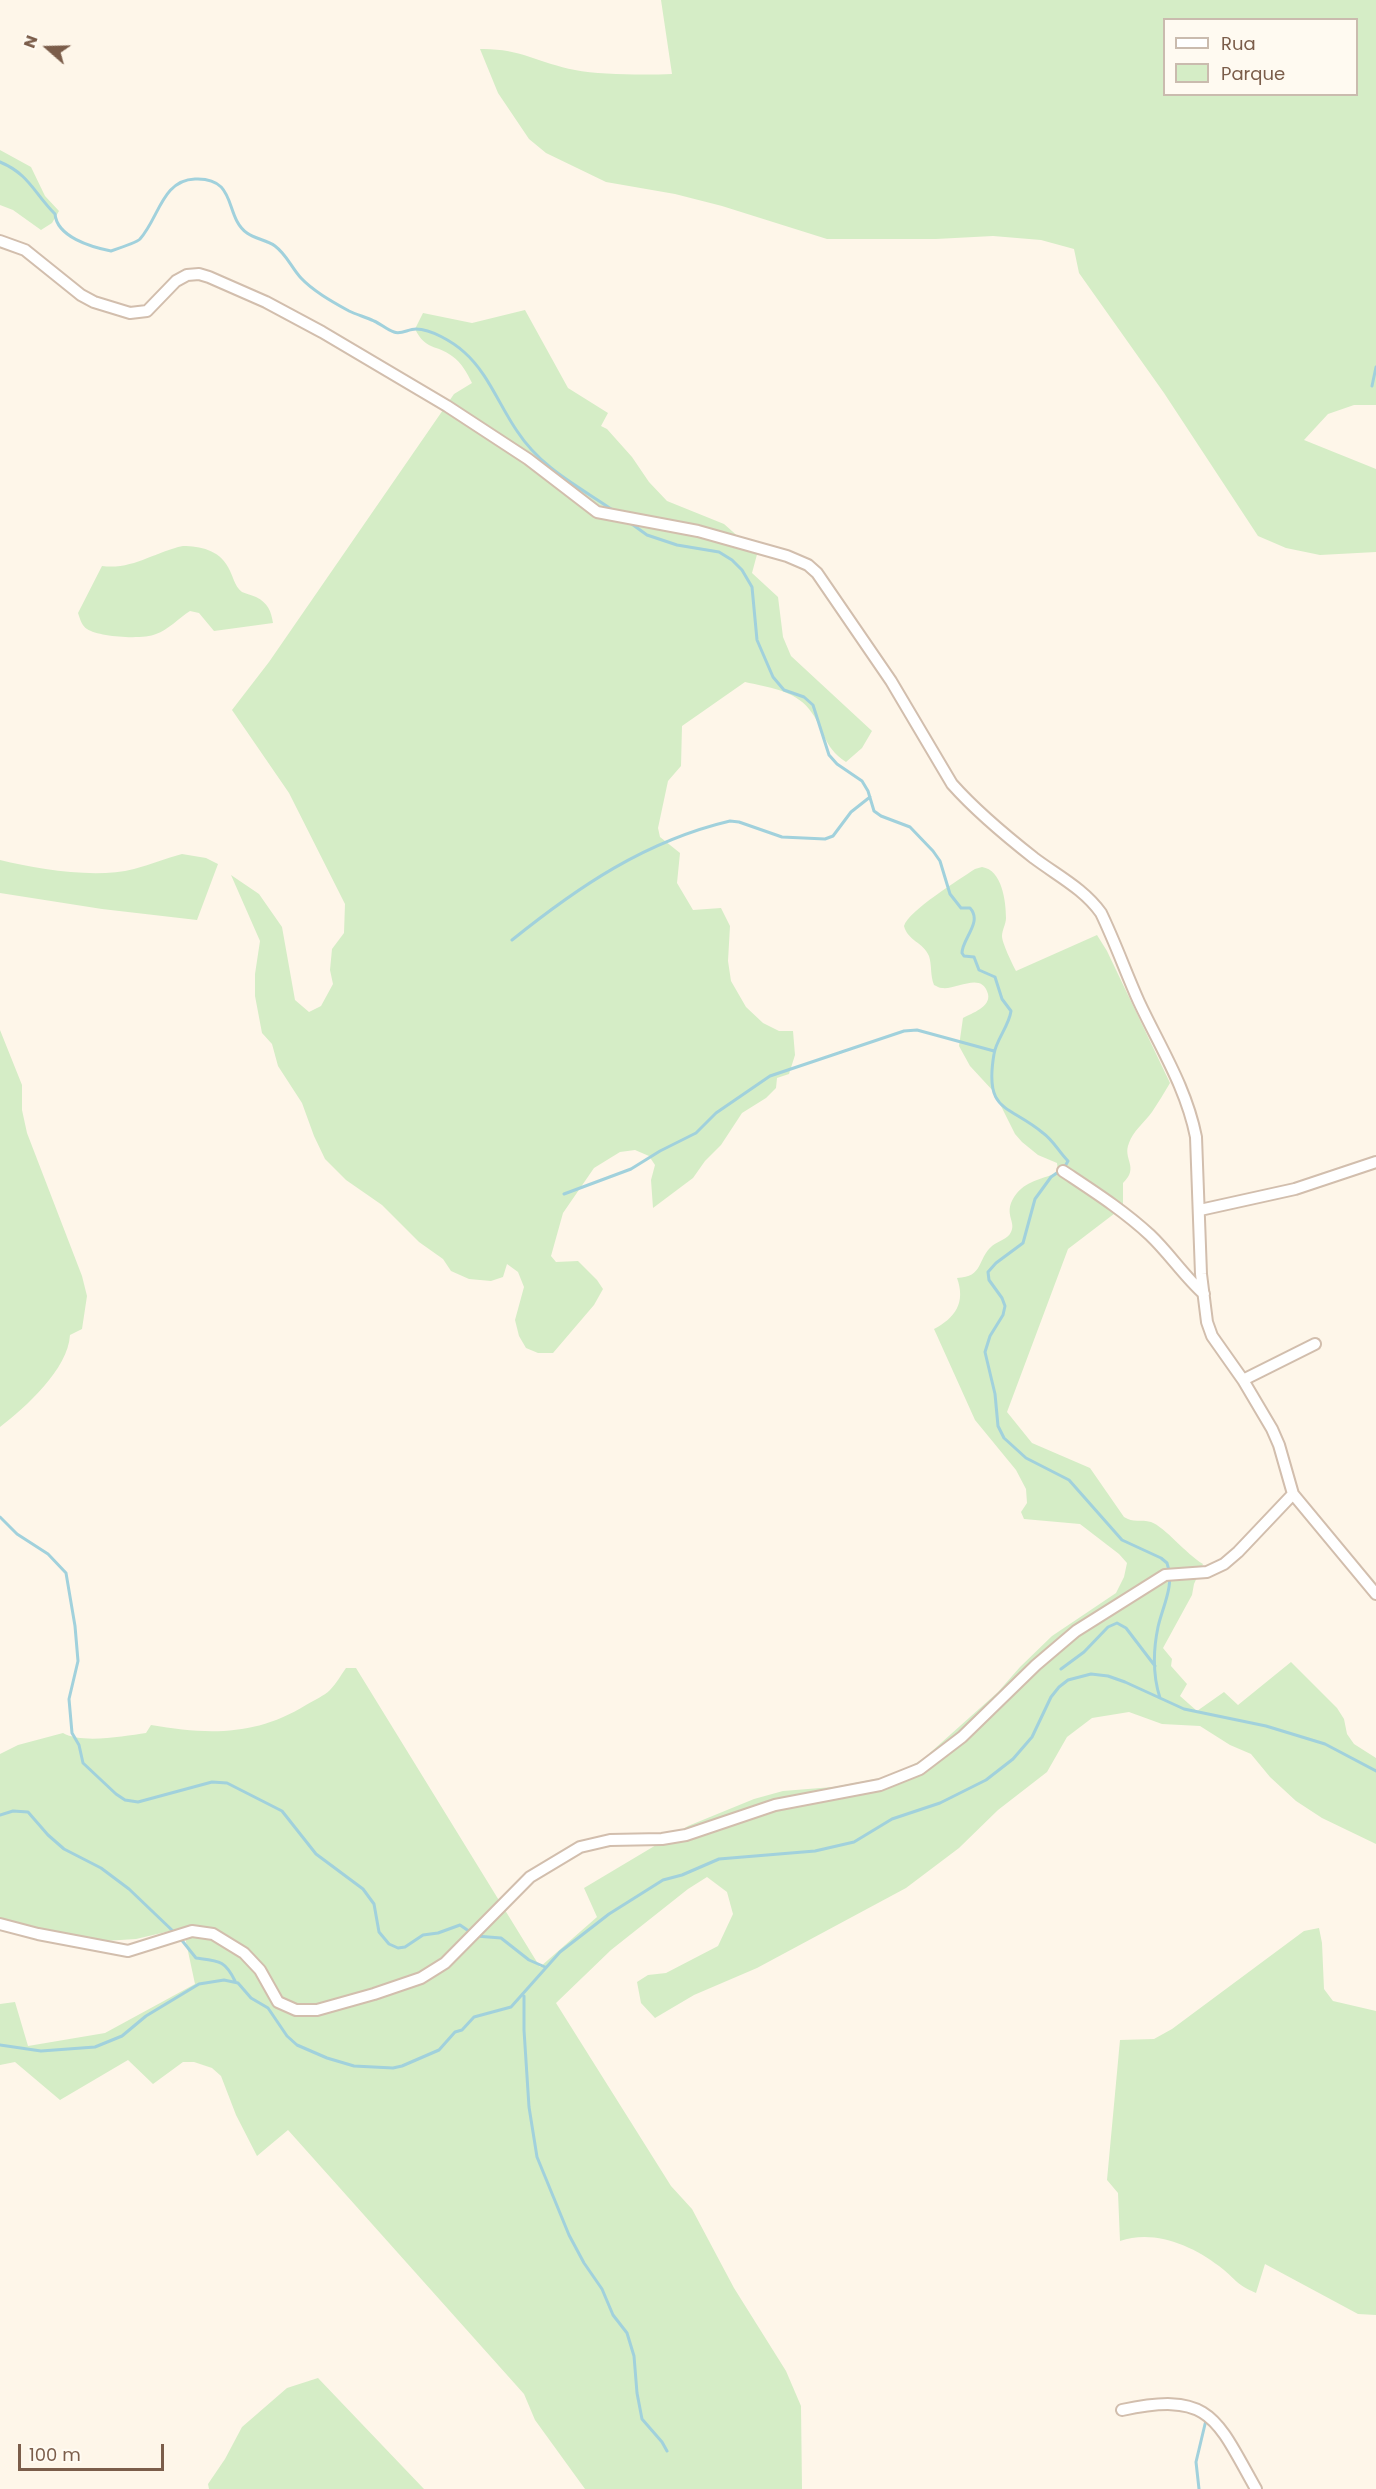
<!DOCTYPE html>
<style>
body{margin:0}
#map{position:relative;width:1376px;height:2489px;overflow:hidden;background:#fef6e9;font-family:Poppins,sans-serif}
canvas{display:block}
.legend{position:absolute;left:1163px;top:18px;width:195px;height:78px;box-sizing:border-box;background:#fffaf1;border:2px solid #cabbae;margin:0;padding:8px 10px;list-style:none;font-size:18px;color:#7b5d4a}
.legend li{display:flex;align-items:center;gap:12px;height:30px}
.legend b{width:30px;border:2px solid #cabbae}
.north{position:absolute;left:18px;top:18px;width:60px;height:60px;-webkit-text-stroke:4px #fffaf1;paint-order:stroke;rotate:290deg;font-size:16px;font-weight:700;line-height:24px;text-align:center;color:#7b5d4a}
.north::after{content:'';display:block;margin:auto;width:21px;height:27px;background:#7b5d4a;clip-path:polygon(50% 0,100% 100%,50% 72%,0 100%)}
.scale{position:absolute;left:18px;top:2444px;width:146px;height:27px;box-sizing:border-box;border:3px solid #7b5d4a;border-top:0;padding-left:8px;font-size:18px;line-height:21px;white-space:nowrap;color:#7b5d4a;-webkit-text-stroke:4px #fffaf1;paint-order:stroke}
</style>
<div id="map">
<canvas width="1376" height="2489"></canvas>
<ul class="legend">
<li><b style="height:8px;background:#fff"></b>Rua</li>
<li><b style="height:16px;background:#d5edc6"></b>Parque</li>
</ul>
<div class="north">N</div>
<div class="scale">100 m</div>
</div>
<script>
const context = document.querySelector('canvas').getContext('2d');
context.lineJoin = 'round';
function paint(path, color) { context.fillStyle = color; context.fill(path, 'evenodd'); }
function strokePath(path, color, width, dash) { context.strokeStyle = color; context.lineWidth = width; context.lineCap = dash ? 'butt' : 'round'; context.setLineDash(dash || []); context.stroke(path); }
const green = new Path2D(`
 M 661,0 L 1376,0 L 1376,405 L 1354,405 L 1328,414 L 1304,440 L 1376,469 L 1376,552 L 1320,555 L 1286,548 L 1258,536 L 1164,393 L 1079,273 L 1074,249 L 1041,240 L 993,236 L 936,239 L 827,239 L 722,206 L 675,194 L 606,182 L 546,153 L 529,139 L 498,93 L 480,49 C 519,48 539,63 575,70 C 600,75 646,75 672,74 ZM 1164,20 L 1356,20 L 1356,94 L 1164,94 Z
 M 0,150 L 31,167 L 45,196 L 59,211 L 52,223 L 41,230 L 13,210 L 0,205 Z
 M 525,310 L 568,388 L 608,413 L 601,426 L 607,429 L 632,457 L 649,482 L 667,501 L 724,524 L 741,539 L 759,547 L 752,573 L 778,597 L 783,637 L 791,656 L 872,731 L 862,748 L 846,762 C 822,746 825,729 809,709 C 794,690 767,687 745,682 L 682,726 L 681,766 L 668,781 L 658,828 L 660,837 L 680,853 L 677,883 L 693,910 L 721,908 L 730,926 L 728,961 L 731,981 L 746,1007 L 763,1023 L 779,1031 L 793,1031 L 795,1055 L 789,1074 L 777,1078 L 776,1088 L 766,1098 L 742,1113 L 721,1145 L 705,1161 L 693,1178 L 653,1208 L 651,1180 L 655,1165 L 649,1156 L 635,1150 L 620,1152 L 594,1168 L 563,1213 L 551,1256 L 556,1262 L 578,1261 L 597,1280 L 603,1289 L 594,1305 L 553,1353 L 538,1353 L 526,1348 L 519,1336 L 515,1320 L 524,1287 L 518,1272 L 507,1264 L 503,1277 L 491,1281 L 469,1279 L 451,1271 L 443,1259 L 419,1242 L 382,1205 L 346,1180 L 325,1159 L 314,1136 L 302,1103 L 278,1066 L 272,1044 L 262,1033 L 255,996 L 255,974 L 260,941 L 231,875 L 259,894 L 282,927 L 295,1000 L 309,1012 L 321,1006 L 333,984 L 330,970 L 332,949 L 344,933 L 345,904 L 289,793 L 232,710 L 269,662 L 454,394 L 472,383 C 467,373 462,363 452,356 C 436,344 426,351 415,329 L 423,313 L 472,323 Z
 M 183,546 C 200,546 219,550 228,567 C 233,575 234,586 242,592 C 246,594 252,595 256,597 C 268,603 271,611 273,623 L 214,631 L 199,613 L 190,611 C 179,618 168,630 156,634 C 142,640 99,637 87,629 C 82,626 80,619 78,613 L 102,566 C 133,570 154,552 183,546 Z
 M 182,854 L 206,858 L 218,864 L 197,920 L 102,909 L 0,893 L 0,860 C 38,869 95,879 134,869 C 150,865 166,858 182,854 Z
 M 982,867 C 1002,870 1006,901 1006,918 C 1006,924 1002,930 1002,936 C 1002,943 1012,963 1016,971 L 1097,935 L 1107,951 L 1170,1083 C 1164,1093 1158,1103 1152,1112 C 1144,1123 1133,1131 1129,1143 C 1122,1159 1140,1167 1123,1183 L 1123,1207 L 1068,1249 L 1007,1412 L 1032,1443 L 1090,1468 L 1124,1517 C 1133,1523 1141,1519 1151,1522 C 1165,1527 1186,1554 1203,1564 L 1194,1584 L 1192,1595 L 1163,1648 L 1172,1659 L 1171,1666 L 1187,1684 L 1180,1696 L 1197,1711 L 1224,1692 L 1238,1705 L 1291,1662 L 1337,1708 L 1344,1719 L 1347,1734 L 1354,1744 L 1376,1758 L 1376,1844 L 1322,1818 L 1296,1801 L 1270,1777 L 1251,1754 L 1230,1745 L 1200,1726 L 1162,1724 L 1129,1712 L 1092,1718 L 1067,1737 L 1047,1772 L 998,1810 L 959,1848 L 906,1888 L 757,1968 L 694,1995 L 655,2018 L 641,2003 L 637,1982 L 648,1975 L 666,1973 L 718,1946 L 733,1914 L 727,1892 L 707,1877 L 688,1889 L 611,1950 L 556,2003 L 671,2186 L 692,2209 L 734,2288 L 786,2371 L 801,2406 L 802,2489 L 585,2489 L 535,2420 L 524,2394 L 288,2130 L 257,2156 L 236,2115 L 221,2076 L 212,2068 L 194,2062 L 183,2062 L 153,2084 L 128,2060 L 60,2100 L 15,2062 L 0,2065 L 0,2004 L 15,2002 L 28,2046 L 105,2033 L 195,1984 L 183,1928 L 136,1939 L 105,1941 L 53,1939 L 30,1927 L 0,1918 L 0,1754 L 18,1745 L 63,1733 C 82,1744 125,1736 146,1733 L 151,1725 C 208,1735 256,1736 306,1705 C 314,1700 324,1696 330,1690 C 336,1684 341,1675 346,1668 L 356,1668 L 540,1967 L 597,1917 L 584,1888 L 688,1826 L 754,1799 L 783,1791 L 833,1787 L 891,1776 L 922,1760 L 998,1692 L 1020,1667 L 1052,1636 L 1116,1593 L 1124,1577 L 1127,1563 L 1119,1554 L 1080,1524 L 1024,1519 L 1021,1512 L 1027,1503 L 1026,1489 L 1016,1470 L 975,1420 L 934,1329 C 955,1318 966,1303 957,1278 C 984,1277 977,1259 992,1246 C 998,1241 1008,1239 1011,1232 C 1017,1221 1001,1213 1017,1193 C 1028,1180 1044,1179 1058,1172 L 1057,1163 L 1038,1155 L 1022,1142 L 1015,1134 L 994,1092 L 970,1066 L 959,1046 L 963,1018 C 972,1013 991,1007 988,994 C 982,971 957,990 942,988 C 939,988 937,986 934,985 C 930,975 932,965 929,956 C 923,942 908,941 904,926 C 908,911 960,879 975,869 Z
 M 0,1030 L 22,1085 L 22,1110 L 27,1133 L 82,1276 L 87,1296 L 82,1329 L 70,1335 C 68,1369 26,1407 0,1427 Z
 M 1319,1928 L 1322,1943 L 1324,1989 L 1333,2001 L 1376,2011 L 1376,2315 L 1358,2314 L 1265,2264 L 1256,2293 C 1235,2284 1235,2278 1219,2266 C 1192,2245 1153,2229 1120,2241 L 1118,2193 L 1107,2180 L 1120,2040 L 1154,2039 L 1172,2029 L 1304,1931 Z
 M 318,2378 L 424,2489 L 209,2489 L 208,2484 L 225,2459 L 242,2427 L 287,2388 Z`);
const stream = new Path2D(`
 M 0,162 C 29,174 34,193 55,214 C 57,237 91,247 111,251 C 117,249 137,242 140,239 C 159,218 162,180 195,179 C 238,177 224,217 247,233 C 255,239 267,240 275,246 C 287,255 291,267 301,278 C 313,291 333,302 349,311 C 357,315 366,317 374,321 C 381,324 387,330 394,332 C 401,335 408,329 416,329 C 431,329 453,342 464,352 C 488,373 499,405 517,431 C 542,469 578,486 614,511
 M 1372,386 L 1376,367
 M 629,522 L 647,535 L 677,545 L 719,552 L 732,560 L 742,570 L 752,587 L 757,640 L 773,677 L 784,690 L 804,697 L 813,705 L 829,755 L 837,764 L 862,781 L 868,791 L 874,811 L 881,816 L 910,827 L 933,851 L 940,861 L 950,894 L 961,908 L 970,908 C 983,922 962,939 962,953 L 964,956 L 974,957 L 979,970 L 995,977 L 1002,999 L 1011,1011 C 1009,1026 996,1040 994,1054 C 984,1113 1008,1104 1043,1133 C 1053,1140 1059,1152 1068,1161 L 1064,1168 L 1051,1177 L 1035,1199 L 1023,1243 L 996,1263 L 988,1272 L 989,1280 L 1002,1298 L 1005,1306 L 1003,1315 L 990,1336 L 985,1352 L 995,1394 L 998,1426 L 1004,1438 L 1026,1458 L 1069,1480 L 1122,1540 L 1161,1558 L 1167,1563 C 1175,1585 1163,1605 1158,1627 C 1153,1651 1153,1676 1160,1698
 M 512,940 C 578,887 645,841 730,821 L 739,822 L 782,837 L 825,839 L 833,836 L 851,812 L 870,797
 M 564,1194 L 631,1169 L 660,1151 L 696,1133 L 716,1113 L 770,1076 L 904,1031 L 917,1030 L 994,1051
 M 0,1517 L 17,1534 L 48,1554 L 66,1573 L 75,1626 L 78,1661 L 69,1699 L 72,1733 L 79,1745 L 83,1763 L 116,1794 L 125,1800 L 138,1802 L 212,1782 L 227,1783 L 282,1811 L 316,1854 L 363,1889 L 374,1904 L 379,1932 L 389,1944 L 398,1948 L 405,1947 L 423,1935 L 438,1933 L 460,1925 L 476,1936 L 501,1938 L 529,1960 L 545,1967
 M 1061,1669 L 1084,1652 L 1108,1627 L 1117,1623 L 1126,1628 L 1155,1666
 M 0,1815 L 13,1811 L 28,1812 L 48,1835 L 64,1849 L 101,1868 L 129,1889 L 175,1933
 M 180,1938 L 196,1958 C 219,1961 225,1960 235,1981
 M 524,1996 L 524,2030 L 529,2107 L 537,2157 L 569,2235 L 584,2263 L 602,2289 L 613,2315 L 627,2333 L 634,2356 L 637,2393 L 642,2419 L 662,2442 L 667,2451
 M 0,2045 L 41,2051 L 95,2047 L 122,2036 L 146,2016 L 199,1984 L 224,1980 L 238,1983 L 251,1998 L 268,2008 L 287,2036 L 297,2045 L 327,2058 L 354,2066 L 393,2068 L 402,2066 L 439,2050 L 455,2032 L 462,2030 L 474,2017 L 511,2007 L 560,1952 L 609,1914 L 663,1880 L 682,1875 L 719,1859 L 815,1851 L 854,1842 L 892,1819 L 940,1803 L 986,1780 L 1013,1759 L 1032,1737 L 1051,1697 L 1059,1687 L 1068,1680 L 1091,1674 L 1108,1676 L 1125,1682 L 1184,1709 L 1266,1726 L 1325,1744 L 1376,1771
 M 1199,2489 L 1196,2462 L 1206,2420`);
const minor = new Path2D(`
 M 0,241 L 25,250 L 81,295 L 94,302 L 130,313 L 147,311 L 176,281 L 187,275 L 199,274 L 209,277 L 266,302 L 322,332 L 447,406 L 528,459 L 597,512 L 698,531 L 787,556 L 808,565 L 817,573 L 891,681 L 952,784 C 976,811 1006,836 1034,858 C 1058,876 1084,889 1101,913 C 1115,942 1126,973 1139,1002 C 1160,1047 1186,1087 1196,1137 L 1201,1274 L 1207,1322 L 1212,1336 L 1243,1380 L 1272,1429 L 1279,1445 L 1293,1494 L 1376,1594
 M 1063,1171 C 1093,1191 1123,1210 1150,1235 C 1169,1253 1184,1276 1204,1294
 M 1200,1210 L 1295,1189 L 1376,1162
 M 1243,1380 L 1315,1344
 M 0,1924 L 38,1934 L 128,1951 L 192,1931 L 213,1934 L 244,1953 L 260,1970 L 278,2002 L 296,2010 L 317,2010 L 374,1994 L 421,1978 L 445,1963 L 530,1877 L 580,1847 L 610,1840 L 662,1839 L 686,1835 L 775,1805 L 880,1785 L 920,1769 L 962,1737 L 1036,1665 L 1076,1631 L 1165,1575 L 1207,1572 L 1224,1564 L 1238,1552 L 1293,1494
 M 1122,2410 C 1211,2391 1216,2418 1256,2489`);
paint(green, '#d5edc6');
strokePath(stream, '#a1d1dc', 3);
strokePath(minor, '#d2bead', 14);
strokePath(minor, '#fff', 10);
</script>
